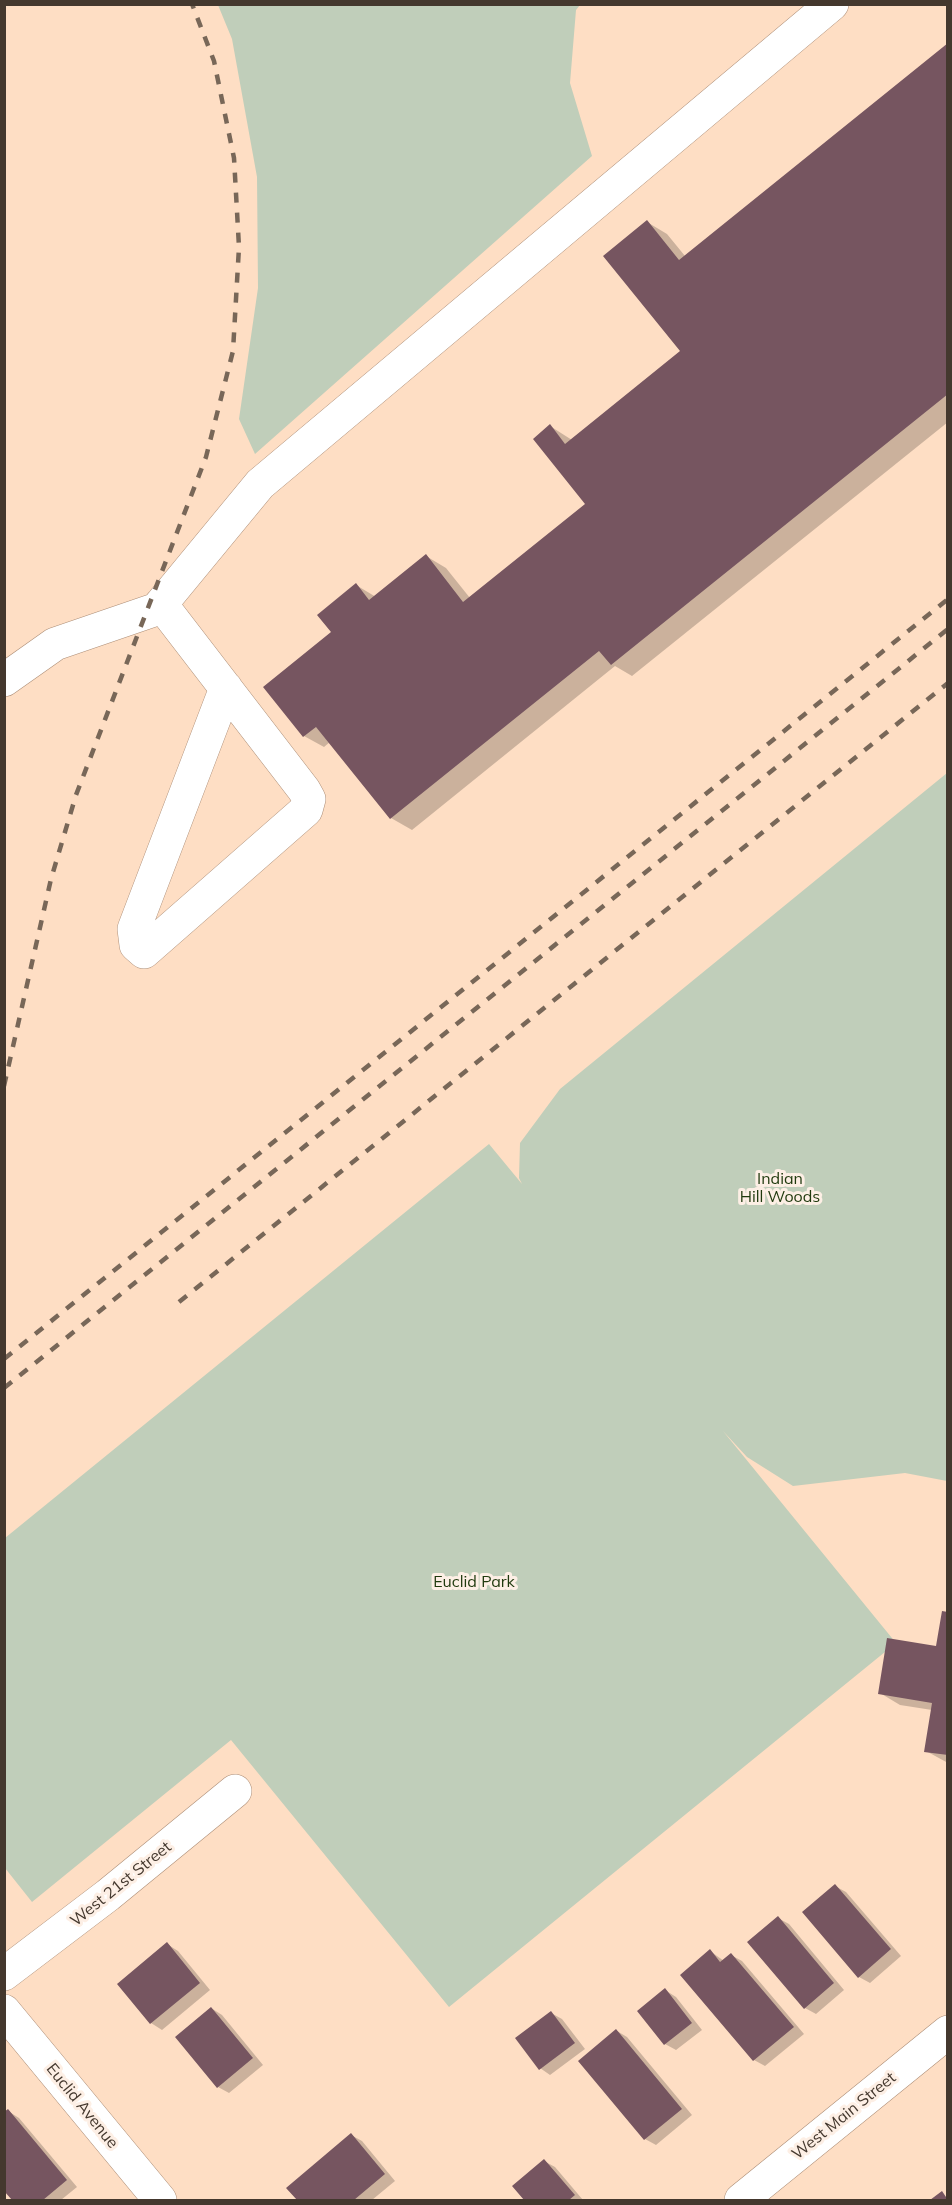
<!DOCTYPE html>
<style>
body{margin:0}
#map{position:relative;width:952px;height:2205px;overflow:hidden;background:#fedec4;font-family:Mulish,sans-serif}
canvas{display:block}
.frame{position:absolute;inset:0;border:6px solid #44382e;pointer-events:none}
</style>
<div id="map">
<canvas width="952" height="2205"></canvas>
<div class="frame"></div>
</div>
<script>
const context = document.querySelector('canvas').getContext('2d');
context.lineJoin = 'round';
function paint(path, color) { context.fillStyle = color; context.fill(path, 'evenodd'); }
function strokePath(path, color, width, dash) { context.strokeStyle = color; context.lineWidth = width; context.lineCap = dash ? 'butt' : 'round'; context.setLineDash(dash || []); context.stroke(path); }
function label(font, color, halo, rows, align = 'center') {
  context.font = font + ' Mulish,sans-serif'; context.lineWidth = 6; context.setLineDash([]); context.textBaseline = 'middle'; context.strokeStyle = halo; context.fillStyle = color; for (const [text, x, y, turn = 0] of rows) {
    context.save(); context.translate(x, y); context.rotate((+turn || 0) * Math.PI / 180); context.textAlign = isNaN(turn) ? turn : align; if (halo) context.strokeText(text, 0, 0); context.fillText(text, 0, 0); context.restore();
  }
}
const green = new Path2D(`
 M 218,5 L 580,5 L 576,10 L 570,83 L 592,156 L 255,454 L 239,419 L 258,288 L 257,177 L 232,39 Z
 M 947,773 L 947,1481 L 905,1473 L 793,1486 L 747,1457 L 723,1431 L 896,1643 L 449,2007 L 231,1740 L 32,1902 L 5,1868 L 5,1538 L 489,1144 L 522,1184 L 519,1178 L 520,1143 L 560,1089 Z`);
const shadow = new Path2D(`
 M 948,45 L 948,422 L 632,676 L 615,666 L 412,830 L 391,818 L 330,742 L 324,747 L 304,736 L 356,585 L 376,597 L 426,556 L 446,568 L 470,598 L 587,504 L 550,426 L 572,440 L 682,352 L 647,222 L 667,234 L 685,256 Z
 M 948,1613 L 948,1763 L 926,1751 L 932,1710 L 900,1705 L 880,1693 L 938,1648 Z
 M 835,1886 L 846,1892 L 901,1956 L 870,1983 L 859,1977 Z
 M 778,1918 L 789,1924 L 844,1990 L 816,2014 L 805,2008 Z
 M 167,1944 L 178,1951 L 210,1990 L 162,2030 L 151,2023 L 119,1985 Z
 M 710,1951 L 724,1961 L 731,1955 L 742,1961 L 804,2034 L 765,2066 L 754,2060 Z
 M 665,1990 L 676,1997 L 702,2030 L 676,2050 L 665,2044 Z
 M 211,2008 L 222,2015 L 263,2065 L 229,2093 L 218,2087 Z
 M 551,2013 L 562,2019 L 585,2049 L 550,2075 L 540,2068 Z
 M 617,2031 L 627,2037 L 692,2115 L 656,2145 L 645,2139 L 580,2061 Z
 M 8,2111 L 19,2118 L 77,2187 L 61,2200 L 14,2200 L 4,2189 Z
 M 351,2135 L 362,2141 L 395,2181 L 372,2200 L 298,2200 L 288,2188 Z
 M 544,2161 L 555,2167 L 583,2200 L 526,2200 L 514,2186 Z`);
const building = new Path2D(`
 M 948,43 L 948,394 L 611,665 L 599,651 L 390,819 L 316,727 L 303,737 L 263,687 L 331,632 L 317,615 L 356,583 L 369,600 L 426,554 L 463,602 L 585,504 L 533,439 L 550,424 L 565,444 L 680,351 L 603,256 L 647,220 L 679,260 Z
 M 942,1611 L 948,1612 L 948,1755 L 924,1752 L 932,1703 L 878,1694 L 887,1638 L 936,1646 Z
 M 835,1884 L 891,1949 L 858,1978 L 802,1912 Z
 M 778,1916 L 834,1983 L 804,2009 L 747,1942 Z
 M 167,1942 L 200,1983 L 150,2024 L 117,1984 Z
 M 710,1949 L 720,1962 L 731,1953 L 794,2027 L 753,2061 L 680,1975 Z
 M 665,1988 L 692,2023 L 664,2045 L 637,2011 Z
 M 211,2007 L 253,2058 L 217,2088 L 175,2037 Z
 M 551,2011 L 575,2043 L 539,2070 L 515,2038 Z
 M 616,2029 L 682,2109 L 644,2140 L 578,2061 Z
 M 8,2109 L 67,2180 L 43,2200 L 12,2200 L 4,2191 L 4,2112 Z
 M 351,2133 L 385,2174 L 354,2200 L 297,2200 L 286,2188 Z
 M 544,2159 L 575,2195 L 569,2200 L 524,2200 L 512,2186 Z
 M 942,2191 L 948,2200 L 930,2200 Z`);
const minor = new Path2D(`
 M 161,604 L 304,790 L 309,799 L 306,810 L 144,952 L 136,945 L 134,929 L 226,688
 M 4,680 L 55,644 L 157,609 L 260,484 L 832,4
 M 4,1974 L 108,1895 L 235,1791
 M 4,2011 L 160,2200
 M 741,2200 L 948,2032`);
const rail = new Path2D(`
 M 4,1086 L 51,879 L 76,795 L 206,457 L 233,351 L 239,247 L 234,158 L 214,61 L 192,4
 M 179,1302 L 948,683
 M 4,1359 L 948,599
 M 4,1388 L 948,629`);
const parkNames = [
 ["Indian",780,1179],
 ["Hill Woods",780,1197],
 ["Euclid Park",474,1582]
];
const streetNames = [
 ["West 21st Street",121,1884,-39],
 ["Euclid Avenue",82,2106,51],
 ["West Main Street",844,2116,-39]
];
paint(green, '#c0ceba');
paint(shadow, '#0003');
paint(building, '#765560');
strokePath(minor, '#ad8e77', 34);
strokePath(minor, '#fff', 33);
strokePath(rail, '#786758', 4.5, [10, 10]);
label('16px', '#1f390d', '#fdefe5', parkNames);
label('16px', '#44382e', '#fdefe5', streetNames);
</script>
